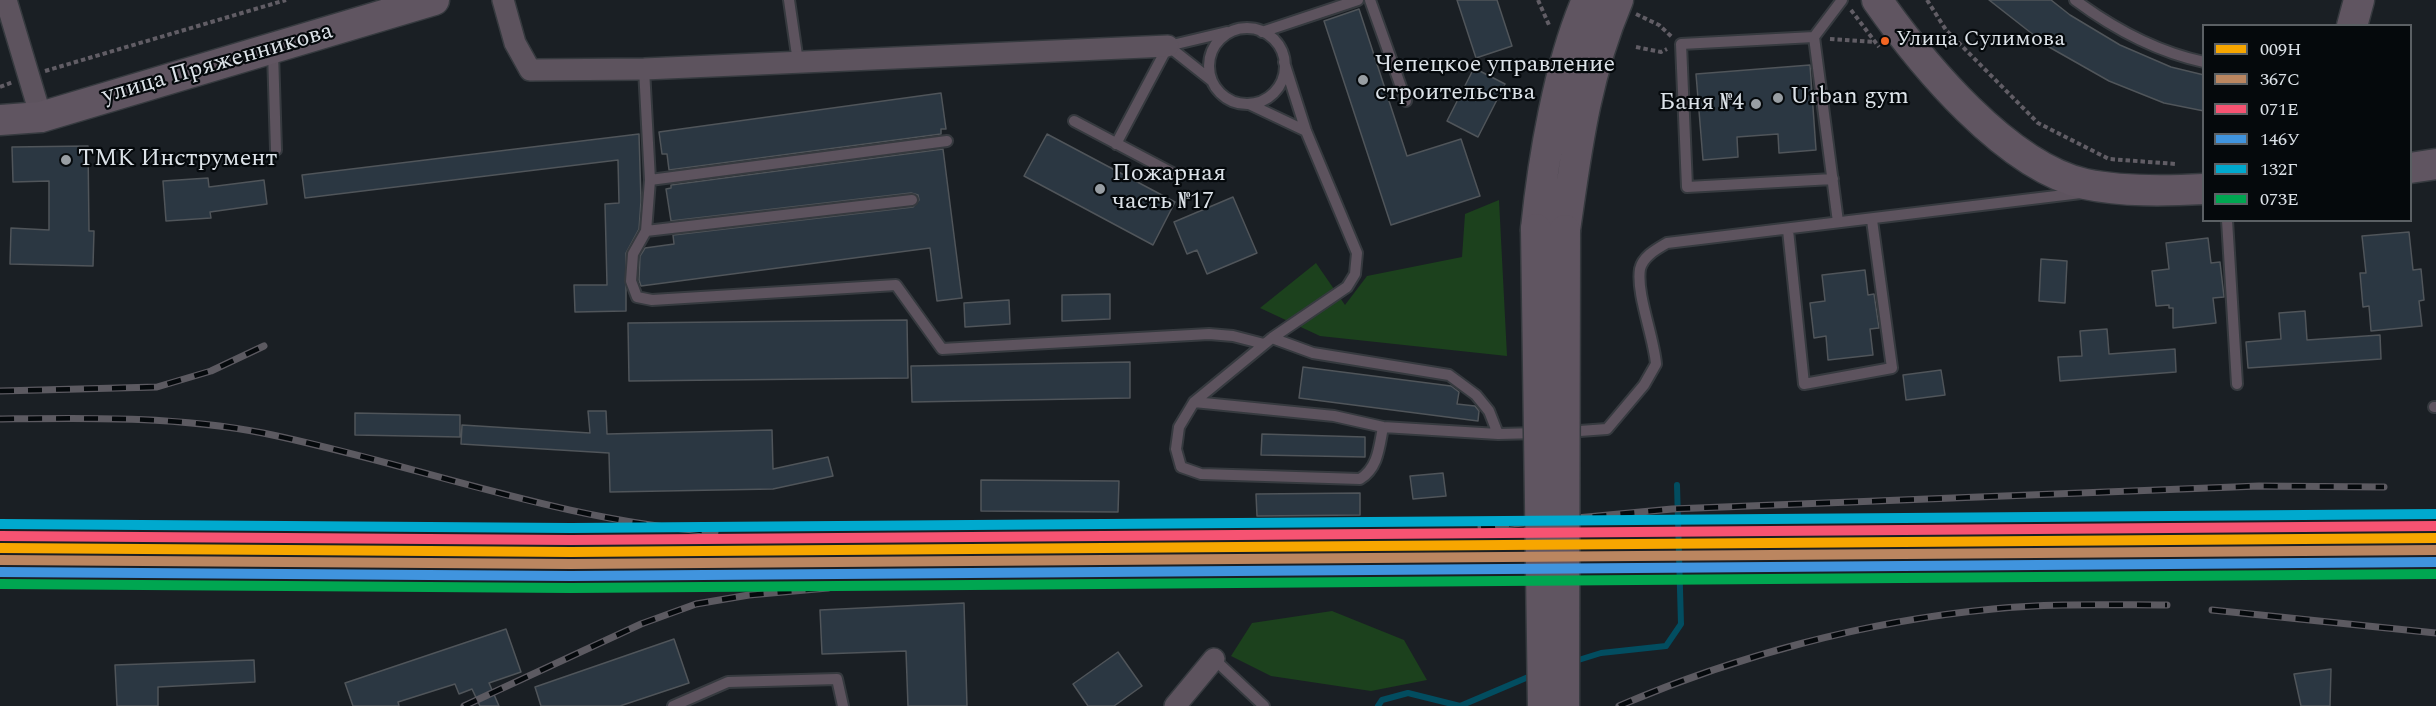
<!DOCTYPE html>
<meta charset="utf-8">
<style>
body{margin:0}
#map{position:relative;width:2436px;height:706px;overflow:hidden;background:#1a1f24;font-family:Spectral,serif}
canvas{display:block}
.legend{position:absolute;left:2202px;top:24px;width:210px;height:198px;box-sizing:border-box;background:#05090c;border:2px solid #5b6064;margin:0;padding:8px 10px;list-style:none;font-size:18px;color:#dce2e8}
.legend li{display:flex;align-items:center;gap:12px;height:30px}
.legend b{width:30px;border:2px solid #5b6064}
</style>
<div id="map">
<canvas width="2436" height="706"></canvas>
<ul class="legend">
<li><b style="height:8px;background:#f7a600"></b>009Н</li>
<li><b style="height:8px;background:#bb8660"></b>367С</li>
<li><b style="height:8px;background:#f65372"></b>071Е</li>
<li><b style="height:8px;background:#4094de"></b>146У</li>
<li><b style="height:8px;background:#00a9ce"></b>132Г</li>
<li><b style="height:8px;background:#00a651"></b>073Е</li>
</ul>
</div>
<script>
const context = document.querySelector('canvas').getContext('2d');
context.lineJoin = 'round';
function paint(path, color) { context.fillStyle = color; context.fill(path, 'evenodd'); }
function strokePath(path, color, width, dash) { context.strokeStyle = color; context.lineWidth = width; context.lineCap = dash ? 'butt' : 'round'; context.setLineDash(dash || []); context.stroke(path); }
function label(font, color, halo, rows, align = 'center') {
  context.font = font + ' Spectral,serif'; context.lineWidth = 4.5; context.setLineDash([]); context.textBaseline = 'middle'; context.strokeStyle = halo; context.fillStyle = color; for (const [text, x, y, turn = 0] of rows) {
    context.save(); context.translate(x, y); context.rotate((+turn || 0) * Math.PI / 180); context.textAlign = isNaN(turn) ? turn : align; if (halo) context.strokeText(text, 0, 0); context.fillText(text, 0, 0); context.restore();
  }
}
const green = new Path2D(`
 M 1499,200 L 1507,356 L 1320,336 L 1260,308 L 1316,263 L 1345,305 L 1367,276 L 1462,257 L 1465,214 Z
 M 1332,611 L 1404,640 L 1427,680 L 1371,691 L 1271,676 L 1231,656 L 1252,623 Z`);
const stream = new Path2D(`
 M 1572,662 L 1601,653 L 1666,646 L 1681,624 L 1677,485
 M 1378,706 L 1382,700 L 1408,693 L 1460,706
 M 1460,706 L 1533,675`);
const building = new Path2D(`
 M 1457,0 L 1497,0 L 1512,46 L 1476,58 Z
 M 1989,0 L 2051,0 L 2070,15 L 2120,45 L 2171,67 L 2204,75 L 2204,111 L 2164,103 L 2109,81 L 2049,47 Z
 M 1359,9 L 1407,156 L 1461,139 L 1480,196 L 1391,225 L 1324,21 Z
 M 1810,65 L 1816,150 L 1779,153 L 1778,134 L 1737,137 L 1738,157 L 1703,160 L 1696,74 Z
 M 1474,68 L 1505,84 L 1478,137 L 1447,121 Z
 M 941,93 L 946,129 L 941,129 L 941,134 L 669,170 L 667,154 L 662,154 L 659,132 Z
 M 639,134 L 641,201 L 639,229 L 626,253 L 626,311 L 575,312 L 574,285 L 607,285 L 605,204 L 619,203 L 618,160 L 305,198 L 302,175 Z
 M 1047,134 L 1175,202 L 1153,245 L 1024,176 Z
 M 88,146 L 89,231 L 94,231 L 93,266 L 10,264 L 11,228 L 49,230 L 49,181 L 13,182 L 12,147 Z
 M 943,149 L 962,298 L 937,301 L 930,248 L 641,286 L 639,280 L 640,256 L 645,248 L 674,244 L 673,235 L 913,207 L 919,200 L 918,195 L 911,193 L 671,221 L 666,189 L 671,188 L 671,185 Z
 M 208,178 L 209,187 L 264,180 L 267,204 L 210,212 L 211,218 L 166,221 L 163,181 Z
 M 1233,197 L 1257,253 L 1207,274 L 1197,250 L 1187,254 L 1174,222 Z
 M 2409,232 L 2413,270 L 2421,269 L 2424,300 L 2419,301 L 2422,326 L 2371,331 L 2369,306 L 2363,307 L 2360,273 L 2366,273 L 2362,236 Z
 M 2208,238 L 2211,263 L 2220,262 L 2224,297 L 2213,298 L 2216,323 L 2173,328 L 2173,308 L 2169,308 L 2169,305 L 2156,306 L 2152,271 L 2169,269 L 2166,243 Z
 M 2041,259 L 2067,261 L 2065,303 L 2039,301 Z
 M 1865,270 L 1868,295 L 1874,294 L 1879,328 L 1870,329 L 1873,355 L 1828,360 L 1826,336 L 1814,338 L 1810,303 L 1825,301 L 1822,275 Z
 M 1110,294 L 1110,319 L 1062,321 L 1062,295 Z
 M 1009,300 L 1010,324 L 965,327 L 964,303 Z
 M 2305,311 L 2307,340 L 2380,335 L 2381,359 L 2248,368 L 2246,342 L 2281,339 L 2279,313 Z
 M 907,320 L 908,378 L 629,381 L 628,323 Z
 M 2107,329 L 2109,354 L 2175,349 L 2176,372 L 2060,381 L 2058,357 L 2082,356 L 2080,331 Z
 M 1130,362 L 1130,398 L 912,402 L 911,366 Z
 M 1303,367 L 1451,386 L 1459,392 L 1457,404 L 1475,406 L 1479,411 L 1478,421 L 1299,398 Z
 M 1941,370 L 1945,395 L 1906,400 L 1903,375 Z
 M 588,411 L 606,411 L 607,434 L 772,430 L 773,469 L 828,457 L 833,476 L 773,489 L 610,492 L 609,453 L 461,444 L 462,425 L 590,433 Z
 M 355,413 L 460,415 L 460,437 L 355,435 Z
 M 1262,434 L 1365,437 L 1365,457 L 1261,455 Z
 M 1443,473 L 1446,496 L 1413,499 L 1410,476 Z
 M 981,480 L 1119,481 L 1118,512 L 981,511 Z
 M 1360,493 L 1360,515 L 1257,516 L 1256,494 Z
 M 964,603 L 967,706 L 908,706 L 906,651 L 822,654 L 820,610 Z
 M 506,629 L 521,672 L 489,683 L 499,706 L 480,706 L 472,689 L 459,694 L 455,684 L 398,702 L 399,706 L 353,706 L 345,683 Z
 M 674,639 L 689,683 L 620,706 L 541,706 L 535,687 Z
 M 1118,652 L 1142,686 L 1114,706 L 1088,706 L 1073,684 Z
 M 254,660 L 255,682 L 158,687 L 158,706 L 117,706 L 115,665 Z
 M 2331,669 L 2330,706 L 2301,706 L 2294,674 Z`);
const path = new Path2D(`
 M 1538,0 L 1549,25
 M 1927,0 L 1946,30 L 2038,123 L 2109,159 L 2176,164
 M 1851,10 L 1879,47
 M 1636,14 L 1659,25 L 1672,37
 M 1830,39 L 1874,42
 M 1636,47 L 1661,52 L 1667,49
 M 45,71 L 286,0
 M 0,87 L 13,82`);
const lane = new Path2D(`
 M 789,0 L 798,62
 M 1370,0 L 1406,101
 M 2075,0 C 2114,29 2157,52 2204,62
 M1209 66a38 38 0 1 1 76 0a38 38 0 1 1-76 0Z
 M 1262,32 L 1358,0
 M 1814,37 L 1681,44 L 1687,187 L 1833,179
 M 1168,46 L 1211,80
 M 273,52 L 276,150
 M 1284,62 L 1306,131 L 1357,253 L 1355,274 L 1347,287 L 1272,338 L 1194,402 L 1179,427 L 1176,449 L 1181,467 L 1201,474 L 1360,479 C 1378,468 1379,448 1383,427
 M 644,69 L 650,180 L 646,231 L 633,254 L 631,281 L 637,297 L 652,300 L 896,285 L 942,349 L 1209,334 L 1233,336 L 1264,344
 M 1249,104 L 1306,131
 M 1074,121 L 1176,175
 M 1116,144 L 1168,46 L 1227,32
 M 650,180 L 947,141
 M 2227,220 L 2237,384
 M 1838,222 L 1814,37 L 1842,0
 M 1788,230 L 1804,384 L 1892,368 L 1872,220
 M 646,231 L 912,200
 M 1272,338 L 1313,353 L 1449,375 L 1476,395 L 1489,411 L 1498,434
 M 1194,402 L 1334,416 L 1383,427 L 1498,434 L 1539,433
 M 2434,407 L 2436,407
 M 1566,432 L 1607,429 L 1644,385 L 1656,364 C 1654,337 1636,294 1640,269 C 1643,256 1657,249 1667,243 L 2081,193
 M 1214,659 L 1264,706
 M 673,706 L 728,682 L 837,679 L 843,706`);
const street = new Path2D(`
 M 6,0 L 41,117
 M 503,0 L 515,43 L 530,70 L 644,69 L 1168,46
 M 1175,706 L 1214,659`);
const secondary = new Path2D(`
 M 1877,0 C 1922,64 2006,166 2085,184 C 2123,192 2166,191 2204,189
 M 2352,26 L 2359,0
 M 0,120 L 41,117 L 434,0
 M 2410,168 L 2436,164
 M 1536,229 C 1543,159 1559,64 1587,0
 M 1565,230 C 1577,147 1585,78 1618,0`);
const rail = new Path2D(`
 M 0,391 L 157,387 L 211,371 L 264,346
 M 0,419 C 89,418 175,416 263,433 C 415,464 559,521 715,532
 M 1481,527 L 1672,509 L 2259,486 L 2384,487
 M 2212,610 L 2436,633
 M 464,706 L 641,624 L 696,604 L 749,595 L 828,588
 M 1619,706 C 1736,656 1866,621 1993,609 C 2051,603 2109,605 2167,605`);
const secondaryBridge = new Path2D(`
 M 1536,229 L 1543,706
 M 1564,706 L 1565,230`);
const rail1 = new Path2D(`
 M 0,548 L 571,552 L 2436,538`);
const rail2 = new Path2D(`
 M 0,560 L 571,564 L 2436,550`);
const rail3 = new Path2D(`
 M 0,536 L 571,540 L 2436,526`);
const rail4 = new Path2D(`
 M 0,572 L 571,576 L 2436,562`);
const rail5 = new Path2D(`
 M 0,524 L 571,528 L 2436,514`);
const rail6 = new Path2D(`
 M 0,584 L 571,588 L 2436,574`);
const markers = [
 [1885,41,5,"#f26522"],
 [1363,80,6,"#989ea3"],
 [1778,98,6,"#989ea3"],
 [1756,104,6,"#989ea3"],
 [66,160,6,"#989ea3"],
 [1100,189,6,"#989ea3"]
];
const busNames = [
 ["Улица Сулимова",1896,41]
];
const streetNames = [
 ["улица Пряженникова",218,65,-16]
];
const poiNames = [
 ["Чепецкое управление",1375,66],
 ["строительства",1375,94],
 ["Urban gym",1790,98],
 ["Баня №4",1744,104,"right"],
 ["ТМК Инструмент",78,160],
 ["Пожарная",1112,175],
 ["часть №17",1112,203]
];
paint(green, '#1c411d');
strokePath(stream, '#024d60', 6);
paint(building, '#2b3742');
strokePath(building, '#50555a', 1.5);
strokePath(lane, '#363a3f', 14);
strokePath(street, '#363a3f', 24);
strokePath(secondary, '#363a3f', 33);
strokePath(path, '#615d65', 4, [4.5, 3]);
strokePath(lane, '#5d535e', 10);
strokePath(street, '#5d535e', 21);
strokePath(secondary, '#605561', 30);
strokePath(rail, '#5c5a61', 7);
strokePath(rail, '#05090c', 4.5, [14]);
strokePath(secondaryBridge, '#363a3f', 33, []);
strokePath(secondaryBridge, '#605561', 30);
strokePath(rail1, '#f7a600', 10);
strokePath(rail2, '#bb8660', 10);
strokePath(rail3, '#f65372', 10);
strokePath(rail4, '#4094de', 10);
strokePath(rail5, '#00a9ce', 10);
strokePath(rail6, '#00a651', 10);
for (const [x, y, r, color] of markers) { const dot = new Path2D(); dot.arc(x, y, r, 0, 2 * Math.PI); context.fillStyle = color; context.fill(dot); strokePath(dot, '#05090c', 2); }
label('22px', '#dce2e8', '#05090c', busNames, 'left');
label('24px', '#dce2e8', '#05090c', streetNames);
label('24px', '#dce2e8', '#05090c', poiNames, 'left');
</script>
